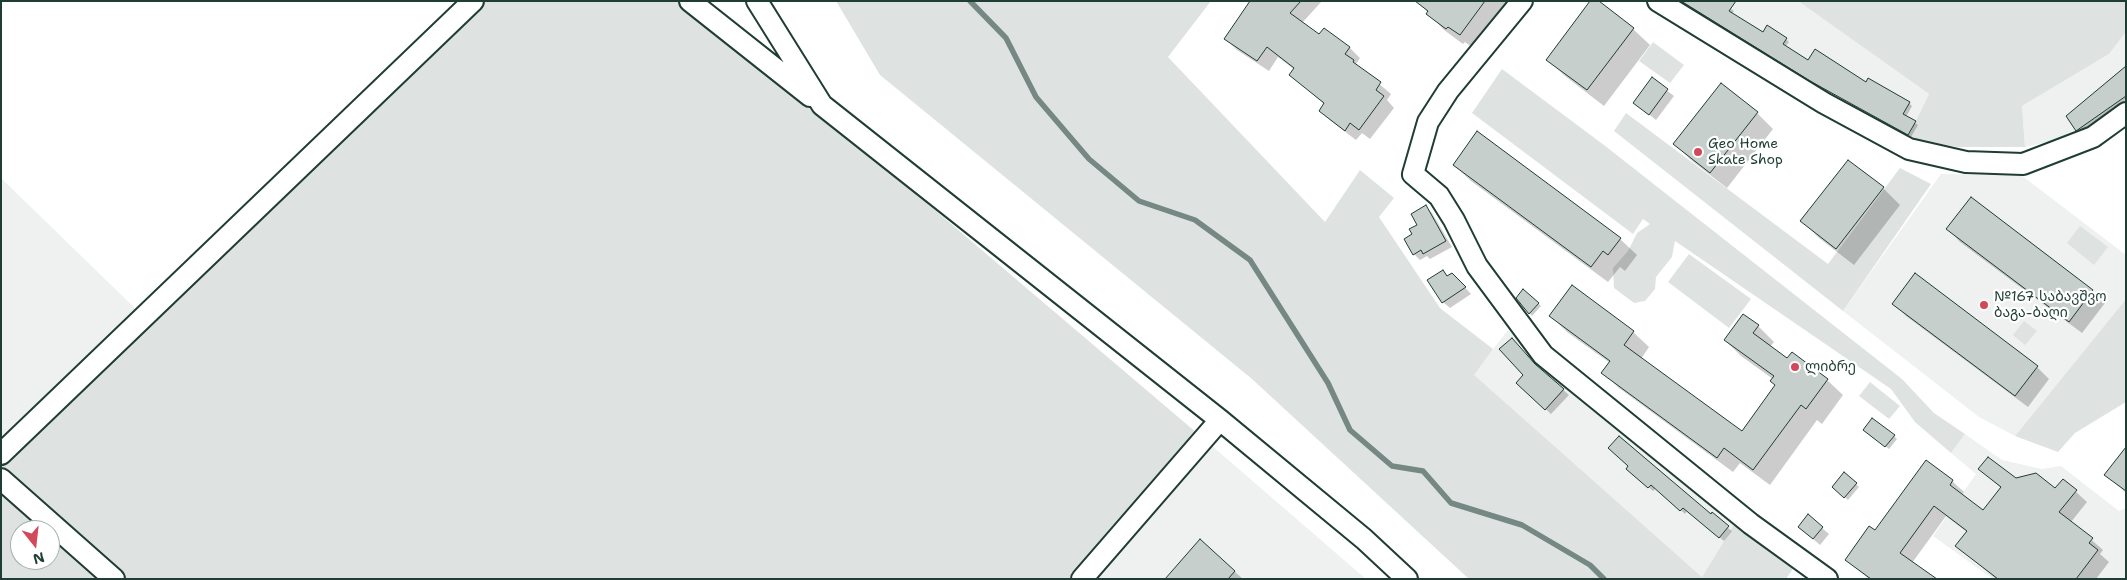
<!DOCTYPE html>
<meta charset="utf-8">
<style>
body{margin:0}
#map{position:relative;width:2127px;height:580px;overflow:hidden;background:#fff;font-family:"Shantell Sans",sans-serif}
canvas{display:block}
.frame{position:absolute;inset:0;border:2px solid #1f3d34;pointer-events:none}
.north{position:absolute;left:10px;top:520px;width:50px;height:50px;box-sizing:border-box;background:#fff;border:1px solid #a5b1ae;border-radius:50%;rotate:164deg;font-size:14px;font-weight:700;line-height:20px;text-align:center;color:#1f3d34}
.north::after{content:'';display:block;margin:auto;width:18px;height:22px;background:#d1495b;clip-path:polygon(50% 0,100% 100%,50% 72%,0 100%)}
</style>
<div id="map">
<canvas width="2127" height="580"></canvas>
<div class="frame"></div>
<div class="north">N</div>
</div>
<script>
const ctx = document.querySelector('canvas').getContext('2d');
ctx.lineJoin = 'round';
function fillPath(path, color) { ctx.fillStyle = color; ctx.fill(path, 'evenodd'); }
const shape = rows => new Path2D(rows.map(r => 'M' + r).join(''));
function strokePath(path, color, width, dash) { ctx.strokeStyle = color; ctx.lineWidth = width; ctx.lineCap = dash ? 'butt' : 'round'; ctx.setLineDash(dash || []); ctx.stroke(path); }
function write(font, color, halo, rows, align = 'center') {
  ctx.font = font + ' "Shantell Sans","Noto Sans Georgian",sans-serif'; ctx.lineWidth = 4.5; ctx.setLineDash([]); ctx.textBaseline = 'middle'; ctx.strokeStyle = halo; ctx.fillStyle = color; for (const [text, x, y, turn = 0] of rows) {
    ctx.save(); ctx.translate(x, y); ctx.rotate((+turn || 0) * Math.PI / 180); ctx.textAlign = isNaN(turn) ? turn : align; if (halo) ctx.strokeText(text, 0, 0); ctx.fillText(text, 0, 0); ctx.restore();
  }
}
fillPath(shape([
 [1671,1,1798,1,1929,94,1907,139],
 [2126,32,2126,99,2073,136,2025,147,2022,106,2109,54],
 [1941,174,2021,175,2126,255,2126,299,2015,436,1979,417,1843,311],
 [1,178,144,317,1,454],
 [1508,330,1579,396,1735,523,1702,577,1473,375],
 [1965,434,2002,460,2042,469,2061,466,2119,511,2126,508,2126,579,1993,579,1933,536,1976,474,1951,453],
 [1204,439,1366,579,1082,579]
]), '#eef1f0');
fillPath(shape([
 [473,1,689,1,1204,439,1082,579,1,579,1,454],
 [20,530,50,530,50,560,20,560],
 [836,1,1211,1,1168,57,1325,222,1360,170,1394,198,1379,217,1440,308,1493,349,1474,375,1702,577,1735,523,1795,566,1786,579,1469,579,1252,379,880,75],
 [1798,1,2126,1,2126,32,2109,54,2022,106,2025,147,1958,147,1907,139,1929,94],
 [1653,42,1684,65,1670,83,1639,61],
 [1502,69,1604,145,1902,379,1934,413,1965,434,1951,453,1915,422,1891,389,1675,241,1672,257,1656,277,1655,289,1645,301,1634,303,1614,288,1613,268,1628,251,1637,233,1650,224,1643,219,1633,234,1472,113],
 [1626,113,1828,264,1900,168,1931,184,1843,311,1614,131],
 [2080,226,2108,247,2094,265,2067,243],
 [1689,254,1751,299,1729,328,1668,282],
 [2126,299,2126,402,2075,433,2058,452,2015,436],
 [2024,321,2037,331,2025,345,2013,335],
 [1870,382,1900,406,1889,419,1859,396]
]), '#dee3e2');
fillPath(shape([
 [1264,1,1322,1,1302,23,1319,36,1324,30,1350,48,1360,58,1356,64,1391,94,1387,100,1394,108,1370,139,1362,133,1356,140,1331,121,1320,110,1324,104,1291,75,1295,70,1278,57,1269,71,1237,50,1226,39],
 [1417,1,1514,1,1477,51,1465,42,1463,44,1444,30],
 [1679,1,1720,1,1734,11,1732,14,1763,34,1786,39,1789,42,1785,47,1809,61,1866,84,1869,80,1909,103,1912,106,1906,117,1918,125,1911,137,1815,83],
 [1633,29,1650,45,1604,106,1565,76,1548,60],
 [2126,67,2126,101,2080,133,2077,130],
 [1652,79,1674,96,1656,120,1635,103],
 [1757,113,1773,129,1727,188,1692,161,1675,144],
 [1848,162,1883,188,1900,205,1854,265,1819,238,1802,221],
 [1454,165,1620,239,1637,255,1625,271,1620,267,1608,282,1471,181],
 [1971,199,2093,291,2105,303,2082,333,1960,242,1948,229],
 [1426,207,1432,213,1452,247,1430,259,1427,256,1420,260,1414,254,1414,235],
 [1443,272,1448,277,1459,281,1471,294,1450,308,1443,302],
 [1524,291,1541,306,1532,316,1517,298],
 [1894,303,2037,367,2049,379,2028,407,1906,316],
 [1551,316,1633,332,1649,347,1641,359,1742,433,1777,386,1773,379,1741,356,1725,340,1758,326,1774,342,1770,347,1788,360,1827,380,1843,395,1822,424,1817,420,1770,485,1740,463,1733,472,1619,388,1603,373,1610,363,1567,332],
 [1537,367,1569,395,1551,414,1523,388],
 [1868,432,1894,436,1897,439,1889,449],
 [2126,449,2126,493,2106,475],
 [1926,462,1952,481,1964,492,1961,496,1983,512,2001,488,1980,469,2055,490,2063,480,2087,502,2071,522,2103,550,2100,554,2109,562,2096,579,1996,579,1957,546,1967,532,1946,516,1912,563,1934,579,1869,579,1846,560,1875,532],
 [1630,466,1711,516,1732,531,1724,541,1687,511,1685,514,1656,488,1653,491,1632,472],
 [1845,474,1859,487,1848,500,1833,487],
 [1808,516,1829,534,1820,545,1806,533],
 [1200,541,1243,579,1167,579]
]), '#0003');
strokePath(shape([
 [970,1,1006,38,1036,97,1089,159,1139,201,1195,220,1250,260,1328,383,1350,430,1392,466,1423,471,1451,503,1522,525,1590,565,1604,579]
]), '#758883', 5.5);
const building = shape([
 [1250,1,1301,1,1290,13,1319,34,1324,28,1350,47,1345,54,1354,60,1353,62,1381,82,1376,90,1384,96,1359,130,1350,123,1345,131,1319,111,1324,103,1289,75,1294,68,1267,47,1257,61,1224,39,1250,1],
 [1415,1,1485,1,1460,35,1448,27,1446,29,1426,14,1428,11,1415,1],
 [1590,1,1599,1,1634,28,1587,90,1546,60,1590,1],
 [1681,1,1736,1,1729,11,1763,32,1767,25,1787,38,1783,44,1808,60,1815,49,1866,82,1868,78,1910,102,1903,114,1916,121,1908,135,1810,81,1681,1],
 [2126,66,2126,96,2076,131,2066,116,2126,66],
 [1652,77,1668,89,1649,115,1633,103,1652,77],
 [1721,83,1758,112,1710,173,1673,144,1721,83],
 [1477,131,1621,238,1608,255,1603,251,1591,267,1453,165,1477,131],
 [1848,160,1884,187,1836,249,1800,221,1848,160],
 [1971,197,2093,290,2069,322,1946,229,1971,197],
 [1426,205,1446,241,1423,254,1421,250,1413,255,1404,239,1412,234,1409,229,1417,225,1411,214,1426,205],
 [1443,270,1447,276,1452,273,1466,287,1442,303,1427,280,1443,270],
 [1915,273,2038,366,2015,396,1892,304,1915,273],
 [1572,285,1634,331,1624,345,1742,431,1775,385,1770,381,1774,376,1724,340,1743,314,1759,325,1753,333,1787,358,1792,352,1828,379,1806,409,1801,405,1753,470,1724,448,1717,458,1601,373,1610,361,1549,316,1572,285],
 [1523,289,1539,303,1529,314,1516,298,1523,289],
 [1512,338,1535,364,1564,389,1545,410,1516,383,1523,375,1499,349,1512,338],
 [1872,418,1895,435,1885,447,1863,430,1872,418],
 [1619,436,1711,514,1712,512,1729,526,1719,538,1683,508,1680,511,1651,485,1648,488,1626,469,1628,466,1608,448,1619,436],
 [2126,447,2126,491,2104,475,2126,447],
 [1988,457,2016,478,2036,473,2055,488,2063,479,2077,490,2059,512,2093,538,2089,543,2098,550,2076,579,1998,579,1955,546,1967,531,1934,506,1900,553,1937,579,1871,579,1845,560,1869,526,1875,530,1926,460,1953,480,1950,485,1983,510,2001,487,1978,469,1988,457],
 [1844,472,1857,483,1844,498,1832,487,1844,472],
 [1808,514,1823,527,1813,539,1798,527,1808,514],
 [1200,539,1235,571,1228,579,1165,579,1200,539]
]);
fillPath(building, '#c7cfcc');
strokePath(building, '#1f3d34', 1);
const street = shape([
 [690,1,810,96],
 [757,1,822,105,1220,420,1364,539,1407,579],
 [1522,1,1448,91,1428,122,1413,174,1439,196,1454,220,1477,266,1543,355,1751,524,1827,579],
 [1658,1,1824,103,1909,149,1966,162,2023,164,2093,137,2126,113],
 [1,454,473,1],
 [1,479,114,579],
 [1082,579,1220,420]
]);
strokePath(street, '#1f3d34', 24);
strokePath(street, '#fff', 20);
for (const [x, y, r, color] of [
 [1698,152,5,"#d1495b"],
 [1984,305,5,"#d1495b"],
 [1795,367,5,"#d1495b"]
]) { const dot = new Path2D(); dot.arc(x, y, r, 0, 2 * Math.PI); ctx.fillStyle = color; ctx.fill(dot); strokePath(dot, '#fff', 2); }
write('14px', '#1f3d34', '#fff', [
 ["Geo Home",1708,144],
 ["Skate Shop",1708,160],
 ["№167 საბავშვო",1994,297],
 ["ბაგა-ბაღი",1994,313],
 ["ლიბრე",1805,367]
], 'left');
</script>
